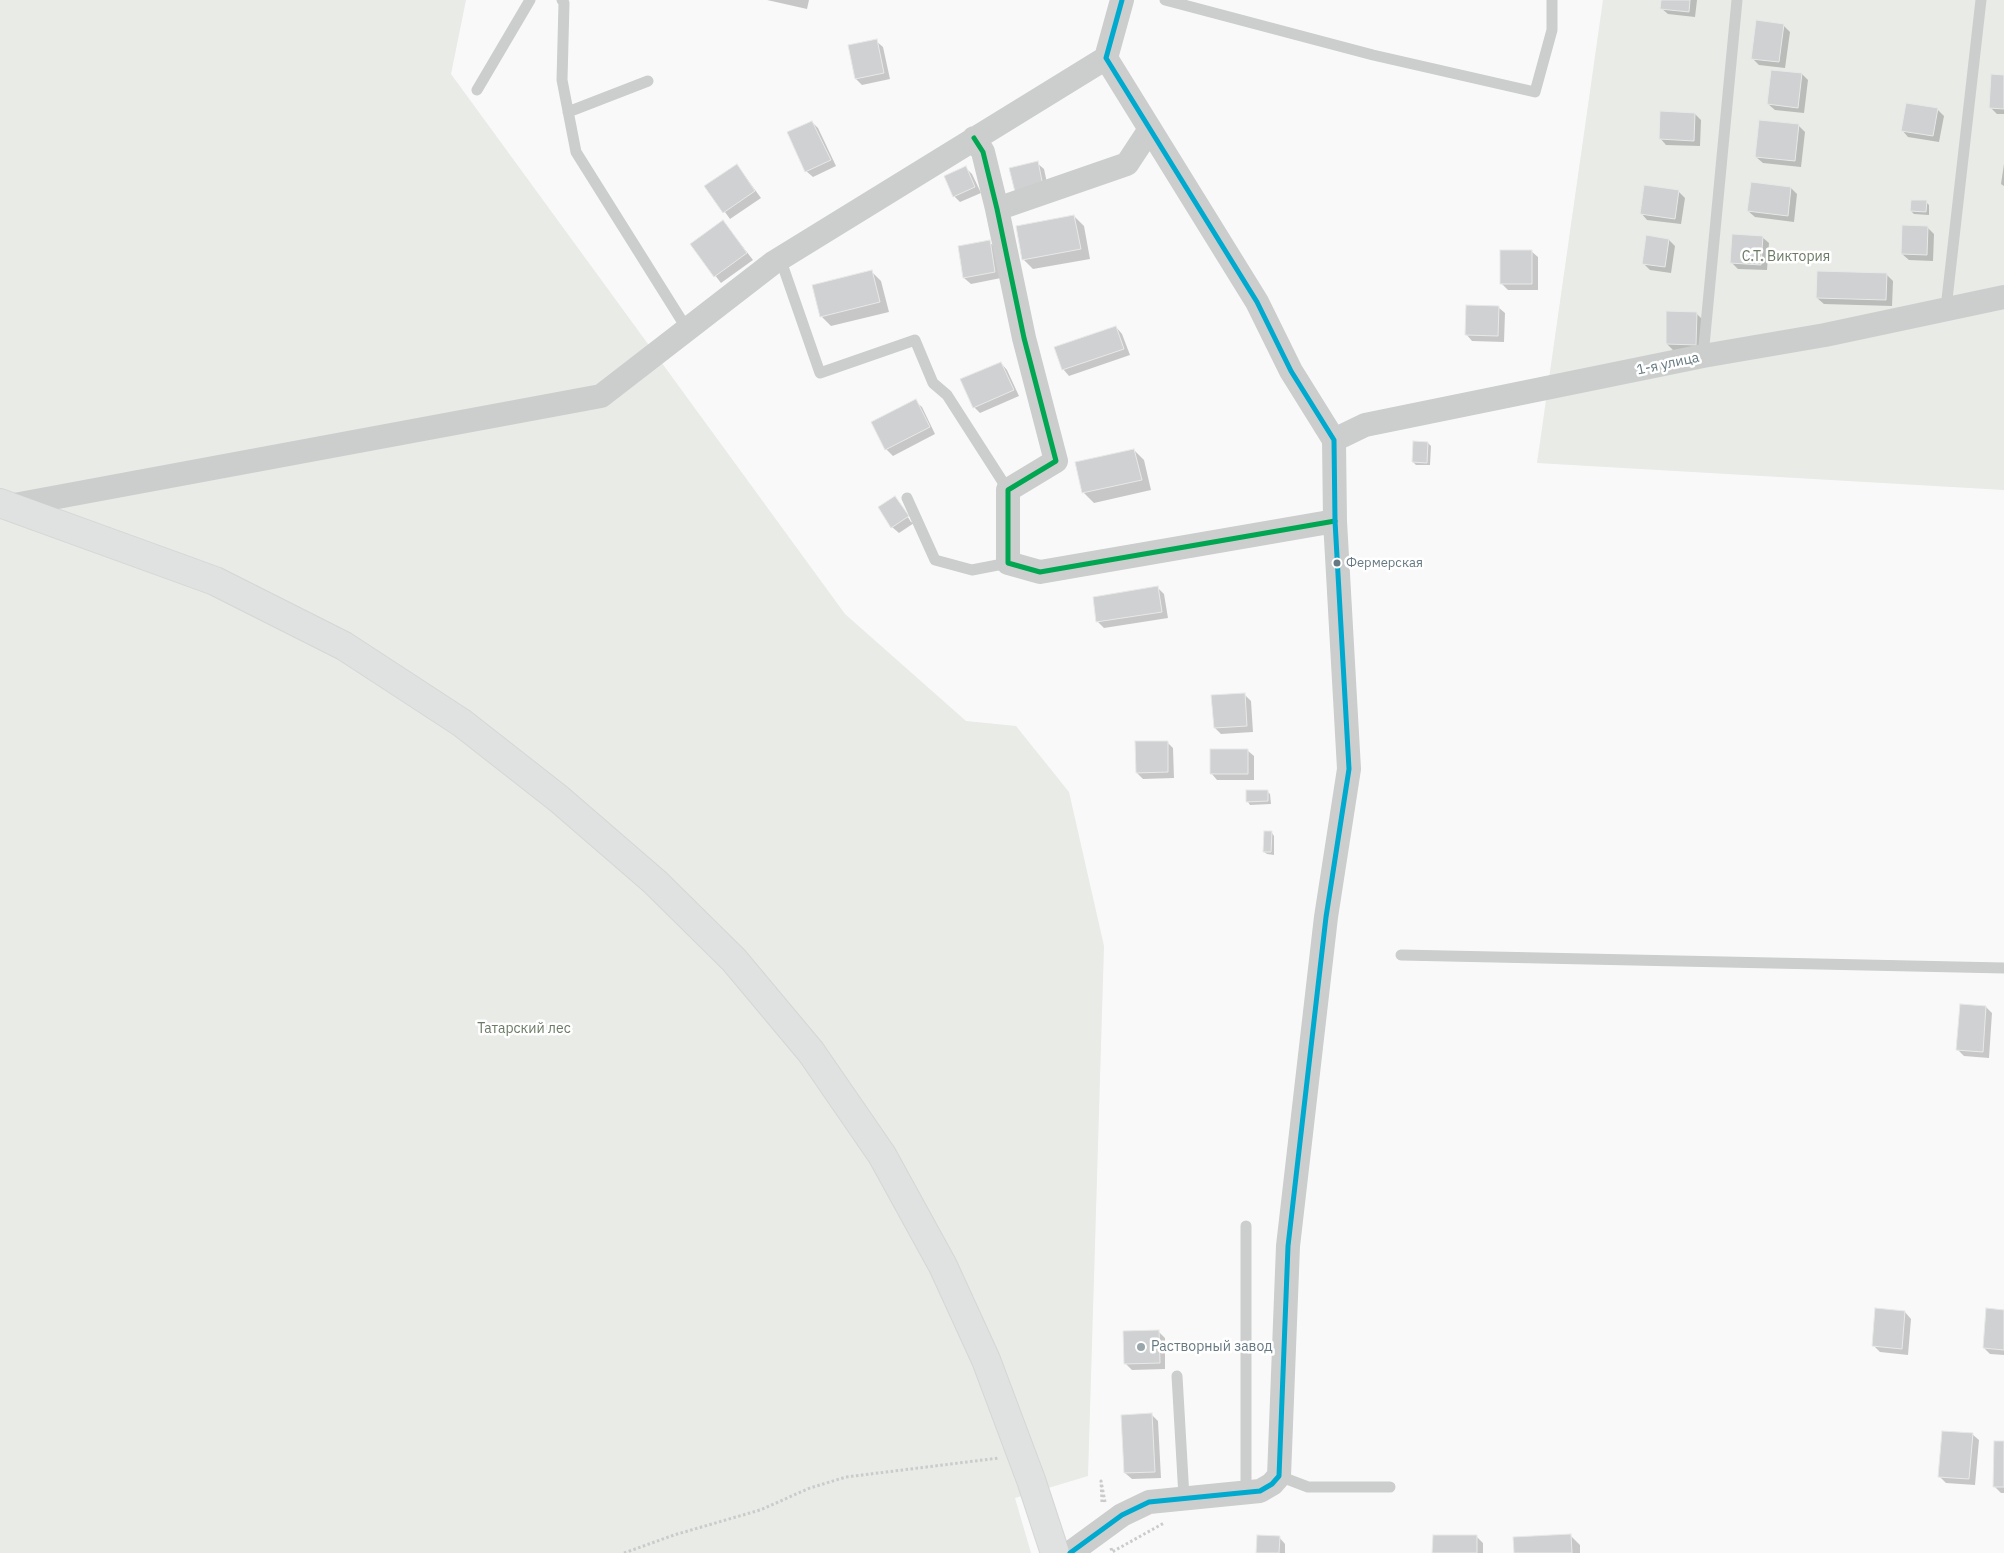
<!DOCTYPE html>
<meta charset="utf-8">
<style>
body{margin:0}
canvas{display:block;background:#f9f9f9}
</style>
<canvas width="2004" height="1553"></canvas>
<script>
const ctx = document.querySelector('canvas').getContext('2d');
ctx.lineJoin = 'round';
function fillPath(path, color) { ctx.fillStyle = color; ctx.fill(path, 'evenodd'); }
const shape = rows => new Path2D(rows.map(r => 'M' + r).join(''));
function strokePath(path, color, width, dash) { ctx.strokeStyle = color; ctx.lineWidth = width; ctx.lineCap = dash ? 'butt' : 'round'; ctx.setLineDash(dash || []); ctx.stroke(path); }
function write(font, color, halo, rows, align = 'center') {
  ctx.font = font + ' "IBM Plex Sans",sans-serif'; ctx.lineWidth = 5; ctx.setLineDash([]); ctx.textBaseline = 'middle'; ctx.strokeStyle = halo; ctx.fillStyle = color; for (const [text, x, y, turn = 0] of rows) {
    ctx.save(); ctx.translate(x, y); ctx.rotate((+turn || 0) * Math.PI / 180); ctx.textAlign = isNaN(turn) ? turn : align; if (halo) ctx.strokeText(text, 0, 0); ctx.fillText(text, 0, 0); ctx.restore();
  }
}
fillPath(shape([
 [0,0,466,0,451,74,845,614,966,721,1016,726,1069,792,1104,946,1088,1476,1015,1498,1031,1553,0,1553],
 [1603,0,2004,0,2004,490,1537,463]
]), '#e8ebe6');
fillPath(shape([
 [767,0,809,0,807,9],
 [1662,0,1697,0,1695,17,1668,14,1661,8],
 [1783,25,1790,32,1785,68,1759,65,1753,59],
 [876,41,883,47,890,79,862,85,856,79],
 [1802,74,1808,80,1804,113,1775,110,1768,104],
 [2004,76,2004,114,1997,114,1990,107],
 [1937,109,1944,116,1939,142,1908,137,1902,130],
 [1695,114,1701,120,1700,146,1666,145,1660,138],
 [812,122,818,128,836,166,813,177,806,171],
 [1799,126,1805,132,1801,167,1763,163,1756,157],
 [1037,163,1044,169,1049,192,1022,198],
 [2004,164,2004,186,2001,184],
 [737,165,761,198,730,219,706,186],
 [966,168,972,174,981,193,960,202,954,196],
 [1791,188,1797,194,1794,222,1755,217,1748,211],
 [1678,191,1685,198,1681,224,1647,220,1641,213],
 [1926,202,1929,205,1929,215,1914,214,1911,211],
 [1074,216,1084,226,1090,259,1033,269,1023,259],
 [723,221,753,260,721,283,691,244],
 [1927,227,1934,234,1933,261,1909,260,1902,254],
 [1762,237,1769,243,1767,270,1738,269,1731,262],
 [1669,240,1675,246,1671,273,1650,270,1643,263],
 [989,242,996,248,1001,278,971,284,964,278],
 [1531,251,1538,257,1538,290,1508,290,1501,283],
 [871,271,881,281,889,312,831,326,821,316],
 [1886,274,1893,281,1892,306,1824,304,1817,298],
 [1498,307,1505,313,1504,342,1472,341,1466,334],
 [1696,313,1703,320,1702,351,1673,350,1667,344],
 [1116,327,1122,334,1130,355,1069,376,1063,369],
 [1001,363,1007,370,1019,396,980,413,974,407],
 [915,401,922,407,935,434,893,456,886,449],
 [1428,443,1431,446,1430,465,1416,465,1413,462],
 [1134,450,1144,460,1151,490,1094,503,1084,493],
 [895,497,911,522,914,523,899,533,892,527],
 [1158,588,1164,594,1168,618,1104,628,1098,622],
 [1244,694,1251,701,1253,732,1221,734,1215,728],
 [1167,742,1173,748,1174,778,1143,779,1137,773],
 [1247,750,1254,756,1254,780,1217,780,1211,773],
 [1267,791,1270,794,1271,804,1250,805,1248,802],
 [1272,833,1274,836,1274,855,1267,854,1264,852],
 [1986,1007,1992,1013,1989,1058,1964,1056,1958,1050],
 [2004,1311,2004,1355,1990,1354,1984,1348],
 [1905,1312,1911,1319,1908,1355,1880,1352,1873,1345],
 [1158,1331,1165,1338,1165,1369,1132,1370,1125,1363],
 [1151,1414,1158,1421,1161,1478,1132,1479,1125,1473],
 [1972,1434,1979,1440,1975,1485,1946,1483,1940,1477],
 [2004,1443,2004,1493,2001,1493,1994,1486],
 [1570,1535,1580,1545,1580,1553,1515,1553],
 [1476,1536,1483,1543,1483,1553,1434,1553],
 [1279,1537,1285,1544,1285,1553,1257,1553]
]), '#0003');
const building = shape([
 [1661,0,1690,0,1689,12,1660,9,1661,0],
 [1756,20,1784,24,1779,62,1751,59,1756,20],
 [877,39,884,73,855,79,848,45,877,39],
 [1771,70,1802,73,1798,108,1767,104,1771,70],
 [1991,74,2004,75,2004,109,1989,108,1991,74],
 [1906,103,1938,108,1933,136,1901,131,1906,103],
 [1660,111,1695,113,1694,141,1659,139,1660,111],
 [1759,120,1799,124,1795,161,1755,157,1759,120],
 [812,121,831,160,805,172,787,132,812,121],
 [1038,161,1043,186,1015,192,1009,168,1038,161],
 [737,164,755,191,723,213,704,186,737,164],
 [966,166,975,187,953,197,944,176,966,166],
 [1751,182,1791,187,1788,216,1747,211,1751,182],
 [1644,185,1679,190,1675,219,1640,214,1644,185],
 [1911,200,1927,200,1926,212,1910,211,1911,200],
 [1074,215,1081,249,1022,260,1016,226,1074,215],
 [723,220,747,253,714,277,690,244,723,220],
 [1902,225,1928,226,1927,255,1901,254,1902,225],
 [1732,234,1763,236,1761,265,1730,263,1732,234],
 [1646,235,1669,239,1665,267,1642,264,1646,235],
 [990,240,995,272,963,278,958,246,990,240],
 [1500,250,1532,250,1532,284,1500,284,1500,250],
 [872,270,880,302,820,317,812,285,872,270],
 [1817,271,1887,273,1886,300,1816,298,1817,271],
 [1466,305,1499,306,1498,336,1465,335,1466,305],
 [1666,311,1697,312,1696,345,1666,344,1666,311],
 [1116,326,1124,349,1062,370,1054,347,1116,326],
 [1001,362,1014,390,973,408,960,379,1001,362],
 [916,399,930,427,885,450,871,422,916,399],
 [1413,441,1428,442,1427,463,1412,462,1413,441],
 [1134,449,1142,480,1082,493,1075,462,1134,449],
 [895,496,909,516,891,528,878,507,895,496],
 [1158,586,1162,612,1096,622,1093,597,1158,586],
 [1245,693,1247,726,1214,728,1211,695,1245,693],
 [1135,741,1168,741,1168,772,1136,773,1135,741],
 [1210,749,1248,749,1248,774,1210,774,1210,749],
 [1246,790,1268,790,1268,801,1246,802,1246,790],
 [1264,831,1272,831,1271,852,1263,852,1264,831],
 [1960,1004,1986,1006,1983,1052,1956,1050,1960,1004],
 [1875,1308,1905,1311,1902,1349,1872,1346,1875,1308],
 [1986,1308,2004,1310,2004,1350,1983,1348,1986,1308],
 [1159,1330,1160,1363,1124,1364,1123,1331,1159,1330],
 [1152,1413,1155,1472,1124,1473,1121,1415,1152,1413],
 [1942,1431,1973,1433,1969,1479,1938,1477,1942,1431],
 [1994,1441,2004,1441,2004,1487,1993,1487,1994,1441],
 [1571,1534,1572,1553,1514,1553,1513,1537,1571,1534],
 [1257,1535,1280,1536,1279,1553,1256,1553,1257,1535],
 [1433,1535,1477,1535,1477,1553,1432,1553,1433,1535]
]);
fillPath(building, '#cfd1d2');
strokePath(building, '#e8e8e8', 1);
const secondary = shape([
 [0,503,215,581,344,646,462,723,559,799,655,882,734,960,811,1052,882,1155,943,1266,986,1360,1031,1480,1055,1553]
]);
strokePath(secondary, '#d5d6d6', 30);
strokePath(shape([
 [1102,1502,1101,1481,1105,1502],
 [1111,1548,1112,1552,1164,1523],
 [624,1553,674,1535,760,1510,810,1488,846,1477,999,1458]
]), '#cacbcc', 3, [2.5, 2.5]);
strokePath(shape([
 [562,0,564,3,562,80,576,152,687,329],
 [1165,0,1373,55,1535,92,1552,30,1552,0],
 [477,90,530,0],
 [568,112,648,81],
 [780,258,820,373,915,340,933,383,947,395,1008,490],
 [1946,308,1981,0],
 [1703,356,1737,0],
 [907,498,935,560,972,570,1008,563],
 [1401,955,2004,968],
 [1177,1376,1184,1497],
 [1279,1476,1308,1487,1390,1487],
 [1246,1493,1246,1226]
]), '#cccece', 11);
strokePath(shape([
 [974,138,983,152,997,209,1024,338,1056,461,1008,490,1008,563,1040,572,1335,521],
 [997,209,1127,164,1150,129],
 [1334,440,1365,425,1703,356,1825,335,2004,297],
 [9,506,601,396,773,263,1106,58],
 [1070,1553,1122,1515,1149,1502,1260,1491,1272,1484,1279,1476,1288,1246,1326,917,1349,769,1335,521,1334,440,1291,371,1257,302,1106,58,1122,0]
]), '#cccece', 24);
strokePath(secondary, '#e0e1e1', 28);
strokePath(shape([
 [974,138,983,152,997,209,1024,338,1056,461,1008,490,1008,563,1040,572,1335,521]
]), '#00a651', 5);
strokePath(shape([
 [1070,1553,1122,1515,1149,1502,1260,1491,1272,1484,1279,1476,1288,1246,1326,917,1349,769,1335,521,1334,440,1291,371,1257,302,1106,58,1122,0]
]), '#00a9ce', 5);
for (const [x, y, r, color] of [
 [1337,563,4.5,"#657982"],
 [1141,1347,5,"#99a6ac"]
]) { const dot = new Path2D(); dot.arc(x, y, r, 0, 2 * Math.PI); ctx.fillStyle = color; ctx.fill(dot); strokePath(dot, '#fff', 2); }
write('13px', '#657982', '#fff', [
 ["Фермерская",1346,563]
], 'left');
write('14px', '#6b7a64', '#fff', [
 ["С.Т. Виктория",1786,257],
 ["Татарский лес",524,1029]
]);
write('14px', '#657982', '#fff', [
 ["1-я улица",1668,364,-12]
]);
write('14px', '#657982', '#fff', [
 ["Растворный завод",1151,1347]
], 'left');
</script>
